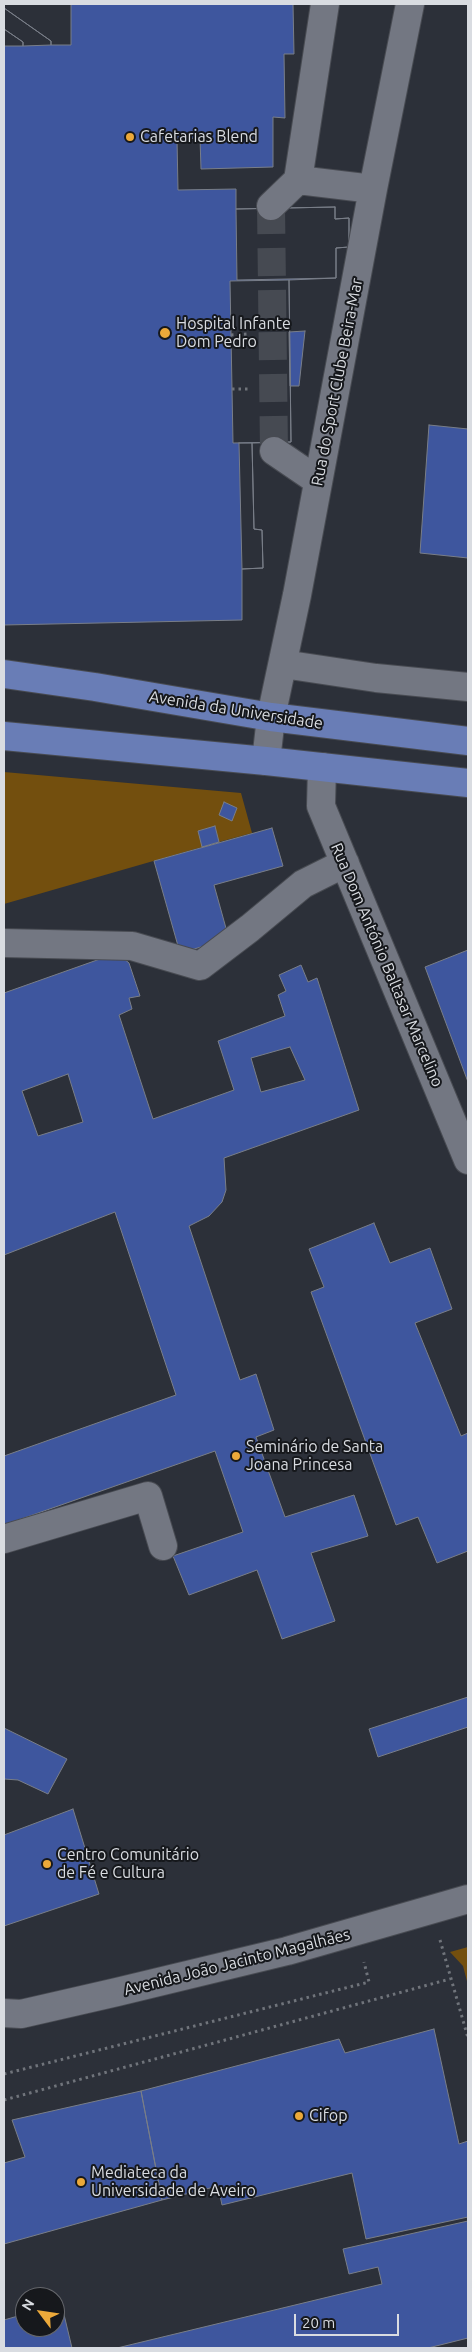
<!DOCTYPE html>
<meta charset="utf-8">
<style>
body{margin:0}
#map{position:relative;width:472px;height:2352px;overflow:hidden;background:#2c3039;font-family:Ubuntu,sans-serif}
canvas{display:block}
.frame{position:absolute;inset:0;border:5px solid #d9dce1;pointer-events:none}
.north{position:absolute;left:15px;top:2287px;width:50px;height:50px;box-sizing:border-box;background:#16181c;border:1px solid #64666b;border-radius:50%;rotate:301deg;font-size:14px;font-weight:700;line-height:20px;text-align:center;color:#d9dce1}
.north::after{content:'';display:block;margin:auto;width:18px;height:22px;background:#eca93a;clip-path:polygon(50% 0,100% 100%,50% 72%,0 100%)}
.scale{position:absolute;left:294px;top:2314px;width:105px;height:22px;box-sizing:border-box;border:2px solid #d9dce1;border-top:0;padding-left:6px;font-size:15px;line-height:18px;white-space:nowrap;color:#d9dce1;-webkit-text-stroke:4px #16181c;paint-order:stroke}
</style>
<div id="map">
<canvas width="472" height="2352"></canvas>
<div class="frame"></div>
<div class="north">N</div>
<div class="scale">20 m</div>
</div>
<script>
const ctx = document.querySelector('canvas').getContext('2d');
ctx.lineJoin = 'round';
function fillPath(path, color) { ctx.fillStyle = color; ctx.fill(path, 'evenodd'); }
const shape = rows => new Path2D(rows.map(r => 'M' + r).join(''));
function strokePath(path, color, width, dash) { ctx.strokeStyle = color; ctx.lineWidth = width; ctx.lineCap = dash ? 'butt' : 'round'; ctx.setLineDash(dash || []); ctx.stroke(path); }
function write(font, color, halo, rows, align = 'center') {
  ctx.font = font + ' Ubuntu,sans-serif'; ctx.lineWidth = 4; ctx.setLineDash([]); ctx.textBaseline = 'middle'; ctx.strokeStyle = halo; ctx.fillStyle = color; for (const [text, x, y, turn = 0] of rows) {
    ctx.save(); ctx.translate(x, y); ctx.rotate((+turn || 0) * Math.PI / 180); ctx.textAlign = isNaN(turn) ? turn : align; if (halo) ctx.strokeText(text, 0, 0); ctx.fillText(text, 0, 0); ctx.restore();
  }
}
fillPath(shape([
 [4,772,241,793,252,833,219,842,215,826,198,831,202,847,4,904],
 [468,1947,468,1985,463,1966,450,1952]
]), '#734f0e');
const building = shape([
 [71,4,293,4,294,54,284,54,285,118,273,117,273,167,201,169,200,138,177,139,178,190,236,189,236,209,335,207,335,219,349,218,349,247,336,248,336,278,289,280,291,442,252,443,254,529,262,530,263,568,242,569,242,620,4,625,4,46,23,46,23,42,4,29,4,8,51,41,51,45,71,45,71,4],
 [4,8,51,41,51,45,23,46,23,42,4,29,4,8],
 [335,207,335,219,349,218,349,247,336,248,336,278,237,280,236,209,335,207],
 [289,280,291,442,233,443,230,281,289,280],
 [305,331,299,386,290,386,289,332,305,331],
 [429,425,468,429,468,558,420,553,429,425],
 [239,443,252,443,254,529,262,530,263,568,242,569,239,443],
 [224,802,237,808,232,821,219,815,224,802],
 [215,826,219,842,202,847,198,831,215,826],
 [272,828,283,866,214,885,229,939,180,953,154,861,272,828],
 [468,950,468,1082,425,967,468,950],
 [117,953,129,963,140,996,129,998,132,1009,119,1015,153,1119,234,1090,218,1041,285,1016,278,995,286,991,279,975,301,965,308,982,317,978,359,1110,224,1158,226,1190,222,1202,209,1216,189,1226,240,1380,256,1374,274,1430,256,1437,285,1517,354,1495,368,1536,311,1553,335,1621,282,1639,257,1570,189,1595,173,1556,243,1532,215,1451,4,1525,4,1456,176,1395,115,1212,4,1255,4,993,117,953],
 [290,1047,305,1080,261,1092,251,1058,290,1047],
 [68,1074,83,1122,38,1136,22,1091,68,1074],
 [374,1223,390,1263,430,1248,452,1309,415,1323,461,1436,468,1433,468,1551,437,1563,418,1517,396,1525,311,1292,324,1287,309,1249,374,1223],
 [468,1697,468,1727,378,1757,369,1729,468,1697],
 [4,1728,67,1759,48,1794,18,1780,4,1779,4,1728],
 [73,1809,99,1894,4,1926,4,1835,73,1809],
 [434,2029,459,2144,468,2141,468,2217,366,2239,352,2173,222,2205,218,2186,162,2200,141,2091,339,2039,345,2053,434,2029],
 [141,2091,162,2200,4,2244,4,2163,25,2157,12,2120,141,2091],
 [468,2221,468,2338,428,2348,117,2348,382,2284,378,2267,349,2274,343,2249,468,2221],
 [61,2302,72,2348,4,2348,4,2320,25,2314,25,2327,55,2327,55,2304,61,2302]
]);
fillPath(building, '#3e569e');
strokePath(building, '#797e88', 1);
strokePath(shape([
 [271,206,274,451]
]), '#464a52', 28, [28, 14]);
const minor = shape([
 [298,180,325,4],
 [271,206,298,180,373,189],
 [274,451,318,481],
 [283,664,376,678,468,687],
 [266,761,271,717,297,595,373,189,410,4],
 [322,767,321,806,468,1160],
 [4,943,132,946,200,966,250,928,303,884,345,863],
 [4,1539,148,1496,163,1546],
 [4,2013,21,2014,117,1992,287,1951,468,1899]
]);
const major = shape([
 [4,674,95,687,271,717,468,741],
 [4,736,266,761,468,783]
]);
strokePath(minor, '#484b52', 30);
strokePath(major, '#484b52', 30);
strokePath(shape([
 [231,335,247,334],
 [232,389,248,389],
 [440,1940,468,2038],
 [4,2074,369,1982,364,1962],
 [4,2100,450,1979]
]), '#70747b', 3, [2.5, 4]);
strokePath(minor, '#737782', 28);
strokePath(major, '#697db6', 28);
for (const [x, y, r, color] of [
 [130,137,5,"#eca93a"],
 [165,333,6,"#eca93a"],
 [236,1456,5,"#eca93a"],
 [47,1864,5,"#eca93a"],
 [299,2116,5,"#eca93a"],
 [81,2182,5,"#eca93a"]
]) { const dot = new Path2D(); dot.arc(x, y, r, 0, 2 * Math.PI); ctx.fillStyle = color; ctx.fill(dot); strokePath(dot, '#16181c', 2); }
write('16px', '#d9dce1', '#16181c', [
 ["Cafetarias Blend",140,137],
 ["Hospital Infante",176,324],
 ["Dom Pedro",176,342],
 ["Seminário de Santa",246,1447],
 ["Joana Princesa",246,1465],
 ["Centro Comunitário",57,1855],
 ["de Fé e Cultura",57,1873],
 ["Cifop",309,2116],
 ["Mediateca da",91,2173],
 ["Universidade de Aveiro",91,2191]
], 'left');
write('16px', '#d9dce1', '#16181c', [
 ["Rua do Sport Clube Beira-Mar",337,382,-79],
 ["Avenida da Universidade",236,710,9],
 ["Rua Dom António Baltasar Marcelino",387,965,67],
 ["Avenida João Jacinto Magalhães",237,1962,-14]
]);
</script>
